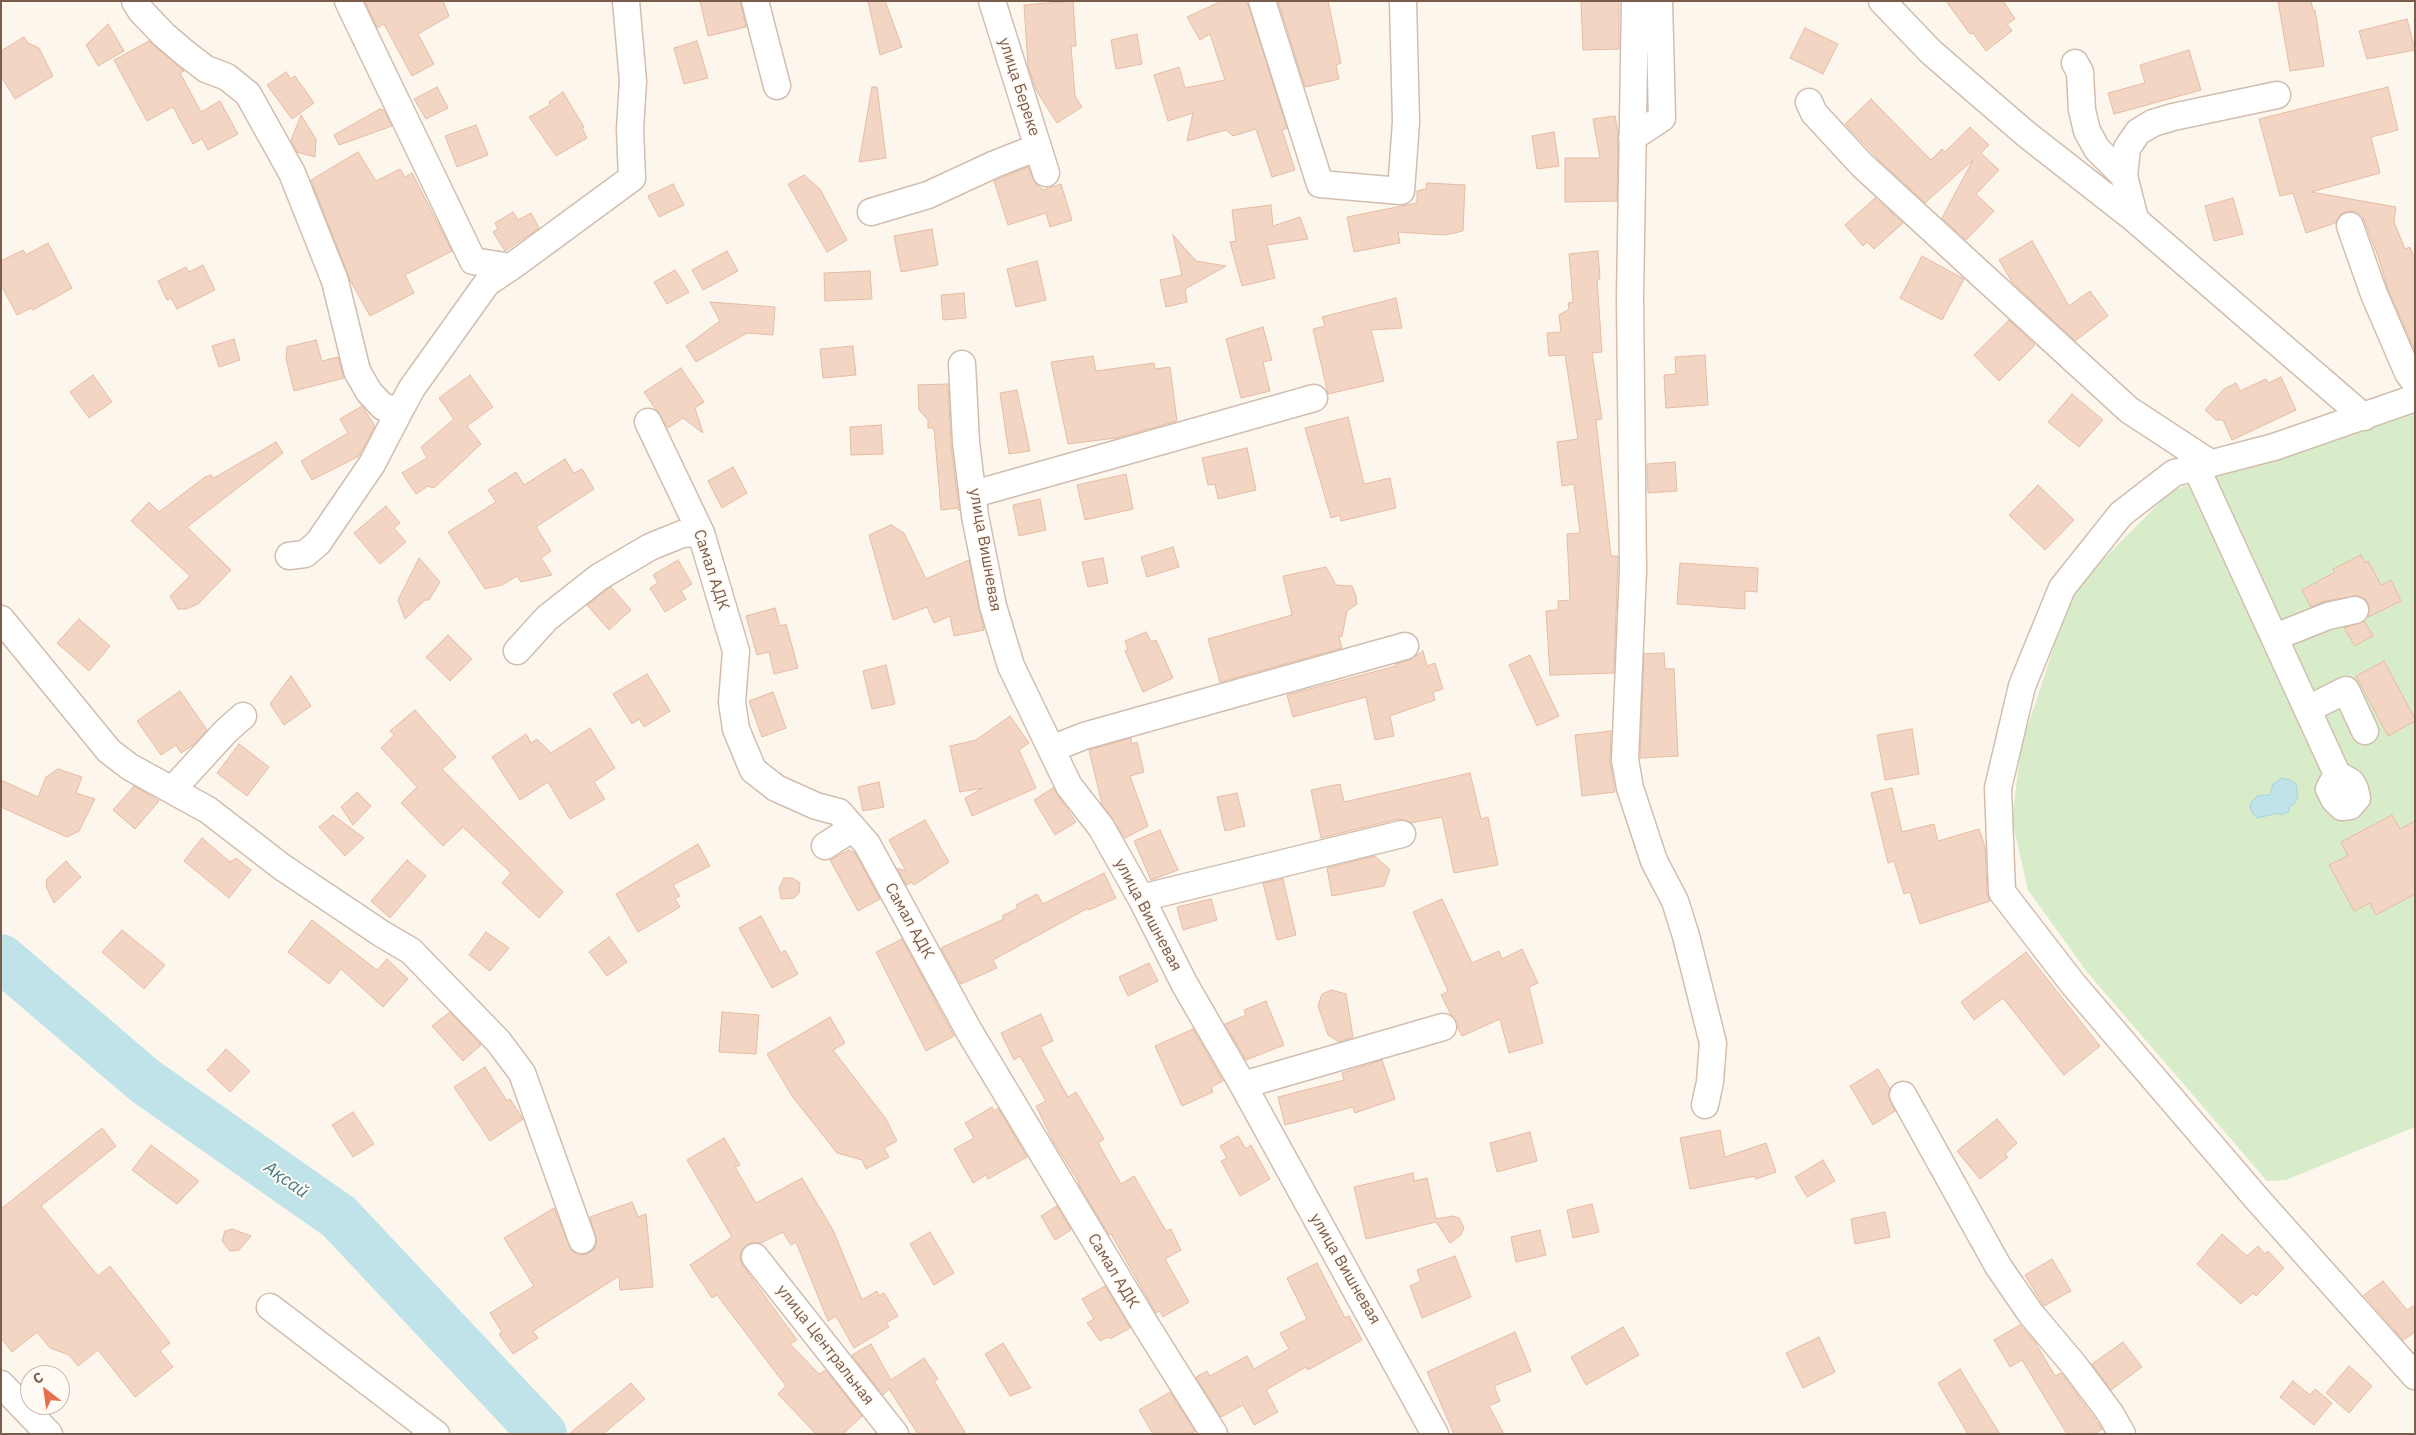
<!DOCTYPE html>
<meta charset="utf-8">
<style>
body{margin:0}
#map{position:relative;width:2416px;height:1435px;overflow:hidden;background:#fdf6ec;font-family:"IBM Plex Sans",sans-serif}
canvas{display:block}
.frame{position:absolute;inset:0;border:2px solid #7a5c4d;pointer-events:none}
.north{position:absolute;left:20px;top:1365px;width:50px;height:50px;box-sizing:border-box;background:#fffaf3;border:1px solid #cabbb1;border-radius:50%;rotate:330deg;font-size:14px;font-weight:700;line-height:20px;text-align:center;color:#7a5c4d}
.north::after{content:'';display:block;margin:auto;width:18px;height:22px;background:#e76f51;clip-path:polygon(50% 0,100% 100%,50% 72%,0 100%)}
</style>
<div id="map">
<canvas width="2416" height="1435"></canvas>
<div class="frame"></div>
<div class="north">С</div>
</div>
<script>
const ctx = document.querySelector('canvas').getContext('2d');
ctx.lineJoin = 'round';
function fillPath(path, color) { ctx.fillStyle = color; ctx.fill(path, 'evenodd'); }
const shape = rows => new Path2D(rows.map(r => 'M' + r).join(''));
function strokePath(path, color, width, dash) { ctx.strokeStyle = color; ctx.lineWidth = width; ctx.lineCap = dash ? 'butt' : 'round'; ctx.setLineDash(dash || []); ctx.stroke(path); }
function write(font, color, halo, rows, align = 'center') {
  ctx.font = font + ' "IBM Plex Sans",sans-serif'; ctx.lineWidth = 4; ctx.setLineDash([]); ctx.textBaseline = 'middle'; ctx.strokeStyle = halo; ctx.fillStyle = color; for (const [text, x, y, turn = 0] of rows) {
    ctx.save(); ctx.translate(x, y); ctx.rotate((+turn || 0) * Math.PI / 180); ctx.textAlign = isNaN(turn) ? turn : align; if (halo) ctx.strokeText(text, 0, 0); ctx.fillText(text, 0, 0); ctx.restore();
  }
}
fillPath(shape([
 [2415,411,2415,1127,2286,1180,2267,1181,2087,972,2028,890,2012,820,2021,747,2072,591,2170,492,2203,479]
]), '#d8ecc9');
const water = shape([
 [2282,778,2290,780,2296,784,2298,796,2294,804,2289,807,2289,811,2282,815,2278,813,2257,818,2252,812,2250,806,2252,801,2257,796,2270,795,2273,784,2282,778]
]);
fillPath(water, '#bfe3e8');
strokePath(water, '#a5d3da', 1);
strokePath(shape([
 [1,958,145,1081,339,1217,543,1434]
]), '#bfe3e8', 48);
const building = shape([
 [365,1,443,1,449,16,418,34,434,64,412,76,384,24,377,28,365,1],
 [700,1,740,1,746,27,708,36,700,1],
 [868,1,885,1,902,47,880,55,868,1],
 [1073,1,1076,46,1071,46,1075,96,1082,107,1057,123,1036,90,1028,66,1024,5,1073,1],
 [1222,1,1247,1,1287,128,1282,130,1295,170,1272,177,1256,129,1233,136,1226,130,1187,141,1193,113,1168,121,1154,75,1179,67,1185,88,1225,80,1210,34,1200,40,1187,17,1222,1],
 [1278,1,1328,1,1341,63,1336,65,1339,79,1305,87,1278,1],
 [1581,1,1619,1,1619,49,1583,50,1581,1],
 [1946,1,2003,1,2015,19,2007,24,2012,31,1986,51,1973,33,1970,34,1946,1],
 [2278,1,2311,1,2313,10,2315,10,2324,66,2290,71,2278,1],
 [2407,19,2415,50,2367,59,2359,31,2407,19],
 [108,24,124,51,98,66,86,45,108,24],
 [1805,28,1838,44,1823,74,1790,58,1805,28],
 [1137,34,1142,64,1116,69,1111,40,1137,34],
 [24,37,28,43,39,48,53,76,15,99,1,76,1,51,24,37],
 [149,41,184,71,180,73,201,112,220,101,238,134,208,150,202,139,193,144,173,107,147,121,114,60,149,41],
 [697,41,708,78,684,84,674,48,697,41],
 [2189,50,2201,90,2114,114,2108,93,2145,83,2140,65,2189,50],
 [286,72,291,79,295,76,314,103,292,119,267,85,286,72],
 [437,87,448,108,426,119,414,99,437,87],
 [872,87,877,87,886,158,859,162,872,87],
 [2388,87,2398,130,2371,137,2380,173,2311,192,2396,207,2394,222,2405,249,2410,247,2415,260,2415,351,2388,289,2379,259,2362,215,2353,211,2345,212,2339,216,2335,223,2306,233,2293,193,2280,196,2259,119,2388,87],
 [563,92,584,127,582,128,587,138,556,156,529,117,550,105,549,102,563,92],
 [1871,99,1931,160,1942,149,1945,152,1970,127,1989,145,1981,153,1999,170,1976,194,1994,211,1966,240,1942,218,1973,160,1925,203,1879,160,1845,124,1871,99],
 [380,109,384,110,392,126,339,145,334,135,380,109],
 [301,115,316,139,315,157,297,152,291,140,301,115],
 [1615,116,1618,132,1617,201,1565,202,1565,158,1600,158,1593,119,1615,116],
 [476,125,488,155,457,167,445,136,476,125],
 [1554,132,1559,166,1537,169,1532,136,1554,132],
 [358,152,376,181,400,169,405,177,412,173,452,251,405,275,414,293,370,316,350,280,311,180,358,152],
 [1028,167,1036,184,1043,190,1061,184,1072,220,1050,227,1046,213,1008,225,994,181,1028,167],
 [804,175,820,189,847,240,827,252,788,184,804,175],
 [1427,183,1465,185,1463,231,1445,235,1398,232,1400,243,1354,252,1347,217,1417,203,1417,191,1426,189,1427,183],
 [673,184,684,205,659,217,648,196,673,184],
 [1875,198,1903,223,1874,249,1867,242,1863,246,1845,225,1875,198],
 [2233,198,2243,234,2214,241,2205,206,2233,198],
 [1271,205,1273,226,1300,217,1308,239,1267,245,1275,278,1242,286,1230,242,1236,241,1232,210,1271,205],
 [513,212,518,220,531,213,539,228,505,251,493,232,498,229,495,223,513,212],
 [932,229,938,265,901,272,894,236,932,229],
 [1173,235,1196,261,1226,266,1185,289,1187,302,1166,307,1160,280,1182,275,1173,235],
 [2032,241,2069,306,2090,291,2108,316,2075,341,2012,282,1999,260,2032,241],
 [48,243,72,288,33,310,31,308,17,315,1,285,1,261,23,250,26,255,48,243],
 [727,251,738,271,703,290,692,270,727,251],
 [1598,251,1600,279,1597,280,1602,352,1592,353,1602,419,1596,420,1611,556,1618,556,1614,673,1550,675,1546,611,1558,610,1558,601,1570,600,1567,534,1580,533,1574,484,1562,486,1557,442,1578,439,1565,355,1549,356,1547,333,1561,332,1559,315,1569,309,1568,303,1573,302,1569,254,1598,251],
 [1922,256,1964,279,1942,320,1900,298,1922,256],
 [1037,261,1046,300,1016,307,1007,269,1037,261],
 [203,265,215,290,177,309,171,298,167,300,158,281,186,267,189,272,203,265],
 [675,270,689,292,667,304,654,282,675,270],
 [870,271,872,299,825,301,824,273,870,271],
 [964,293,966,318,943,320,941,295,964,293],
 [1396,298,1402,328,1371,330,1384,381,1328,394,1313,329,1325,326,1322,317,1396,298],
 [710,302,775,307,773,335,747,333,696,362,686,346,720,321,710,302],
 [2009,320,2035,345,1999,381,1974,355,2009,320],
 [1263,327,1272,360,1263,362,1270,391,1241,398,1226,339,1263,327],
 [234,339,240,360,219,367,212,346,234,339],
 [316,340,322,361,338,357,344,378,294,391,286,359,287,347,316,340],
 [853,346,856,375,823,378,820,349,853,346],
 [1705,355,1708,405,1666,408,1664,375,1676,374,1675,357,1705,355],
 [1093,356,1096,371,1154,363,1155,369,1170,367,1177,421,1116,438,1068,444,1051,362,1093,356],
 [681,368,704,402,695,408,703,433,683,418,668,428,644,392,681,368],
 [93,375,112,402,89,418,70,392,93,375],
 [470,375,493,407,467,426,481,444,434,488,428,486,416,494,402,473,427,458,421,447,454,419,439,398,470,375],
 [2281,377,2296,410,2232,440,2223,420,2216,420,2205,410,2224,389,2236,383,2240,391,2266,379,2268,383,2281,377],
 [948,384,951,444,959,511,958,508,941,510,934,428,928,428,928,420,919,410,918,385,948,384],
 [1017,390,1030,451,1009,454,1000,393,1017,390],
 [2072,394,2103,420,2079,447,2048,422,2072,394],
 [362,406,375,426,359,456,312,480,301,461,348,433,340,419,362,406],
 [1348,417,1364,484,1390,478,1396,508,1341,521,1340,515,1331,518,1305,428,1348,417],
 [881,425,883,454,851,455,850,427,881,425],
 [276,442,283,453,187,527,231,570,198,604,186,609,178,609,170,596,190,576,131,521,149,502,159,512,205,477,211,475,214,478,276,442],
 [1247,448,1256,490,1218,499,1215,484,1208,485,1202,458,1247,448],
 [565,459,574,473,582,469,594,489,536,527,551,551,541,558,552,575,521,582,517,576,502,585,485,589,448,532,496,502,488,490,516,472,524,485,565,459],
 [1675,462,1677,491,1648,493,1647,464,1675,462],
 [733,467,747,493,722,508,708,481,733,467],
 [1126,474,1133,509,1085,520,1077,485,1126,474],
 [2038,485,2074,520,2045,550,2009,515,2038,485],
 [1040,499,1046,530,1019,536,1013,505,1040,499],
 [386,506,400,523,394,528,406,542,380,564,354,533,386,506],
 [891,525,904,533,926,579,969,560,984,630,954,636,950,616,934,623,927,607,893,620,869,535,891,525],
 [1173,547,1179,567,1147,577,1141,557,1173,547],
 [2361,555,2365,563,2368,561,2381,585,2391,580,2401,601,2368,617,2369,606,2366,600,2359,596,2325,601,2311,607,2302,590,2335,572,2333,569,2361,555],
 [419,558,440,582,429,600,425,600,405,619,398,600,419,558],
 [1103,558,1108,583,1088,587,1082,562,1103,558],
 [678,560,692,584,681,591,686,599,665,612,650,588,658,583,653,575,678,560],
 [1680,563,1758,568,1757,592,1745,591,1745,609,1677,604,1680,563],
 [1326,567,1336,585,1352,586,1356,596,1357,604,1347,611,1342,636,1339,637,1342,648,1220,682,1208,639,1292,615,1283,576,1326,567],
 [611,587,631,610,609,630,587,605,611,587],
 [775,608,780,626,786,624,798,668,774,674,769,652,757,655,746,616,775,608],
 [79,619,110,646,89,671,57,643,79,619],
 [2364,621,2373,636,2355,646,2344,628,2364,621],
 [1146,632,1151,642,1156,640,1173,678,1143,692,1125,651,1128,650,1125,641,1146,632],
 [448,635,472,659,450,681,426,657,448,635],
 [1423,651,1427,666,1435,663,1443,689,1433,692,1435,700,1390,716,1394,736,1375,740,1366,697,1293,717,1287,695,1396,666,1396,664,1410,660,1423,651],
 [1664,653,1665,669,1674,669,1678,756,1640,758,1644,654,1664,653],
 [1530,655,1559,716,1537,726,1509,665,1530,655],
 [2384,661,2415,719,2415,721,2388,736,2356,676,2384,661],
 [886,665,895,704,872,709,863,671,886,665],
 [647,674,670,711,644,727,639,719,632,724,613,694,647,674],
 [291,676,311,706,284,725,270,704,291,676],
 [180,691,207,730,193,745,181,753,176,745,161,755,137,721,180,691],
 [773,692,786,728,762,737,749,701,773,692],
 [415,710,456,757,442,769,563,892,539,918,502,883,511,873,463,827,443,846,401,803,417,787,381,748,394,735,390,731,415,710],
 [1010,716,1029,743,1019,750,1036,788,972,816,965,798,983,788,960,792,950,746,976,740,1010,716],
 [590,728,615,768,594,782,605,799,570,819,548,782,520,800,492,757,526,734,531,743,537,739,551,753,590,728],
 [1912,729,1919,774,1885,780,1877,735,1912,729],
 [1611,731,1610,762,1615,792,1582,796,1575,735,1611,731],
 [1131,738,1132,744,1137,742,1144,772,1130,776,1148,826,1125,838,1102,804,1089,750,1131,738],
 [239,744,269,767,247,796,217,773,239,744],
 [58,769,82,777,76,793,95,799,79,831,67,837,1,807,1,780,38,797,46,777,58,769],
 [1470,773,1481,819,1488,817,1498,865,1454,873,1442,817,1411,823,1398,819,1321,838,1311,790,1340,784,1344,802,1470,773],
 [879,782,884,807,863,811,858,787,879,782],
 [134,786,159,801,135,829,113,810,134,786],
 [1053,788,1076,822,1055,835,1034,800,1053,788],
 [1892,788,1902,832,1934,824,1938,841,1979,829,1985,847,1987,893,1990,901,1920,924,1910,892,1904,894,1894,861,1888,863,1871,793,1892,788],
 [357,792,371,806,353,825,341,807,357,792],
 [1237,793,1245,826,1225,831,1217,797,1237,793],
 [333,815,364,838,345,856,319,827,333,815],
 [2392,815,2400,829,2415,821,2415,894,2376,915,2370,903,2354,911,2329,865,2348,856,2341,842,2392,815],
 [925,820,949,862,914,885,912,882,906,885,897,868,906,871,889,840,925,820],
 [1160,830,1178,870,1151,880,1134,841,1160,830],
 [202,838,230,862,236,858,251,870,229,898,184,861,202,838],
 [698,844,710,866,673,885,680,896,675,899,680,907,638,932,616,894,698,844],
 [849,850,855,853,880,899,858,911,830,860,849,850],
 [1375,856,1390,870,1384,886,1332,896,1327,868,1375,856],
 [407,860,426,876,390,918,371,901,407,860],
 [66,861,81,877,54,903,46,886,47,879,66,861],
 [1104,873,1116,898,1089,910,1088,908,993,960,997,968,961,984,941,948,1004,919,1002,916,1018,908,1016,905,1037,894,1043,904,1104,873],
 [784,878,793,878,800,883,799,893,794,898,781,899,779,888,784,878],
 [1283,879,1296,935,1277,940,1263,883,1283,879],
 [1211,899,1217,920,1183,930,1177,907,1211,899],
 [1442,899,1472,963,1499,951,1502,959,1522,949,1538,983,1529,987,1543,1043,1509,1053,1500,1019,1462,1036,1441,995,1448,991,1413,912,1442,899],
 [761,916,781,953,785,950,798,974,772,988,739,928,761,916],
 [312,920,377,970,387,959,408,979,383,1007,341,969,329,984,288,952,312,920],
 [122,930,165,965,144,989,102,952,122,930],
 [486,932,509,948,490,971,469,955,486,932],
 [609,937,627,962,607,976,589,952,609,937],
 [902,939,954,1036,926,1051,876,952,902,939],
 [2026,952,2100,1046,2064,1075,2003,998,1974,1020,1961,1002,2026,952],
 [1149,963,1158,981,1128,996,1119,977,1149,963],
 [1332,990,1346,994,1353,1037,1339,1042,1328,1035,1318,1006,1322,994,1332,990],
 [1266,1001,1284,1045,1246,1060,1225,1024,1246,1015,1244,1010,1266,1001],
 [450,1012,481,1045,463,1061,432,1026,450,1012],
 [722,1012,759,1015,756,1054,719,1052,722,1012],
 [1041,1014,1053,1041,1040,1047,1068,1097,1076,1092,1104,1139,1098,1143,1121,1184,1134,1176,1166,1231,1171,1229,1181,1250,1165,1259,1189,1302,1163,1317,1160,1311,1156,1313,1111,1234,1109,1235,1078,1183,1079,1182,1053,1141,1036,1106,1046,1101,1020,1056,1014,1060,1001,1033,1041,1014],
 [830,1017,845,1043,833,1050,886,1119,897,1141,884,1148,889,1157,866,1169,862,1160,837,1153,792,1096,767,1054,830,1017],
 [1193,1029,1223,1081,1211,1087,1213,1092,1182,1106,1155,1046,1193,1029],
 [226,1049,250,1071,230,1092,207,1070,226,1049],
 [1382,1060,1395,1099,1355,1113,1353,1107,1285,1125,1278,1097,1344,1080,1342,1073,1382,1060],
 [485,1067,507,1101,510,1099,523,1119,490,1141,454,1087,485,1067],
 [1878,1069,1890,1089,1888,1095,1895,1111,1873,1125,1850,1086,1878,1069],
 [992,1107,994,1111,998,1108,1027,1157,988,1179,986,1175,973,1183,954,1149,974,1138,965,1123,992,1107],
 [353,1112,374,1144,353,1157,332,1125,353,1112],
 [1997,1119,2017,1143,2005,1154,2008,1157,1980,1179,1957,1151,1997,1119],
 [102,1128,116,1146,41,1206,98,1276,110,1266,170,1343,160,1351,173,1367,135,1397,98,1350,78,1366,69,1355,50,1348,37,1332,12,1352,1,1338,1,1209,102,1128],
 [1720,1130,1725,1157,1766,1143,1776,1172,1756,1179,1755,1176,1690,1189,1680,1138,1720,1130],
 [1530,1132,1537,1161,1497,1172,1490,1143,1530,1132],
 [1238,1136,1246,1149,1251,1145,1270,1179,1240,1196,1221,1161,1227,1158,1220,1146,1238,1136],
 [724,1138,740,1165,735,1167,756,1203,802,1178,833,1230,862,1300,877,1291,879,1296,884,1293,898,1316,886,1323,889,1327,854,1348,836,1316,828,1321,796,1242,791,1245,783,1232,761,1243,753,1242,746,1245,741,1251,740,1259,743,1266,797,1340,790,1344,819,1374,826,1370,862,1416,843,1434,816,1434,778,1394,786,1386,717,1295,712,1298,690,1265,732,1237,687,1160,724,1138],
 [151,1145,199,1181,177,1204,132,1170,151,1145],
 [1823,1160,1835,1181,1807,1197,1795,1177,1823,1160],
 [1413,1173,1414,1181,1427,1178,1436,1219,1453,1216,1459,1218,1464,1228,1461,1235,1450,1243,1436,1222,1366,1239,1354,1187,1413,1173],
 [632,1202,638,1217,646,1214,653,1287,620,1290,619,1276,533,1331,538,1338,513,1354,499,1334,502,1332,490,1313,534,1286,504,1238,554,1208,572,1251,579,1255,587,1254,594,1249,597,1242,590,1217,632,1202],
 [1592,1204,1599,1232,1573,1238,1567,1210,1592,1204],
 [1057,1206,1071,1230,1055,1240,1041,1216,1057,1206],
 [1885,1212,1890,1237,1855,1244,1851,1219,1885,1212],
 [232,1229,251,1236,239,1250,230,1251,222,1241,225,1231,232,1229],
 [1540,1230,1546,1255,1516,1262,1511,1237,1540,1230],
 [930,1232,954,1273,934,1285,910,1244,930,1232],
 [2222,1234,2247,1256,2258,1246,2265,1254,2268,1251,2284,1268,2256,1296,2253,1293,2241,1304,2197,1264,2222,1234],
 [1455,1256,1471,1297,1422,1318,1410,1286,1421,1281,1417,1270,1455,1256],
 [2052,1259,2071,1291,2044,1306,2025,1275,2052,1259],
 [1317,1263,1345,1318,1349,1316,1362,1340,1308,1370,1306,1367,1266,1390,1278,1412,1254,1425,1243,1405,1221,1417,1196,1377,1207,1371,1210,1376,1247,1356,1254,1369,1289,1349,1280,1333,1307,1319,1287,1278,1317,1263],
 [2383,1281,2407,1310,2415,1305,2415,1332,2403,1340,2364,1295,2383,1281],
 [1105,1286,1130,1328,1110,1339,1108,1337,1100,1341,1087,1323,1094,1319,1082,1299,1105,1286],
 [2020,1325,2035,1342,2055,1376,2061,1373,2102,1429,2094,1434,2067,1434,2022,1360,2010,1367,1994,1340,2020,1325],
 [1623,1327,1639,1355,1586,1385,1571,1357,1623,1327],
 [1515,1332,1531,1371,1494,1386,1500,1401,1489,1406,1504,1434,1454,1434,1427,1372,1515,1332],
 [1819,1337,1835,1372,1803,1388,1786,1353,1819,1337],
 [2123,1342,2142,1367,2111,1390,2092,1364,2123,1342],
 [1003,1343,1031,1388,1010,1396,985,1354,1003,1343],
 [871,1344,891,1380,924,1358,938,1379,934,1381,966,1434,918,1434,889,1389,883,1395,852,1355,871,1344],
 [2349,1366,2372,1386,2349,1413,2326,1393,2349,1366],
 [1960,1369,1972,1389,2000,1434,1968,1434,1938,1383,1960,1369],
 [2293,1381,2310,1395,2315,1389,2332,1403,2314,1425,2280,1397,2293,1381],
 [631,1383,645,1399,603,1434,569,1434,631,1383],
 [1170,1392,1195,1431,1190,1434,1153,1434,1139,1410,1170,1392]
]);
fillPath(building, '#f3d5c3');
strokePath(building, '#e6bba3', 1);
const minor = shape([
 [135,1,141,11,164,35,185,53,206,69,227,77,248,94,292,173,335,281,357,371,369,392,383,407,400,410,372,464,318,543,305,554,289,556],
 [348,1,473,261,511,267,632,178,630,129,633,81,626,1],
 [755,1,777,86],
 [992,1,1046,173],
 [1262,1,1320,184,1401,191,1406,122,1403,1],
 [1635,1,1630,298,1633,571,1625,760,1630,788,1654,861,1675,901,1686,936,1713,1043,1710,1082,1705,1105],
 [1882,1,1931,52,2026,134,2132,217,2364,417],
 [2075,63,2080,72,2082,110,2087,131,2097,149,2124,176],
 [1809,102,1814,113,1862,165,2071,357,2129,410,2210,463],
 [1632,138,1662,118,1659,1],
 [871,212,928,195,995,164,1038,147],
 [2135,219,2124,176,2127,148,2138,132,2153,123,2173,117,2277,95],
 [2350,226,2374,294,2408,373,2415,382],
 [962,364,966,442,975,516,993,606,1011,666,1069,786,1101,827,1141,898,1185,985,1243,1085,1435,1434],
 [2415,398,2274,447,2174,473,2121,514,2062,588,2022,686,1998,788,2002,892,2073,984,2258,1200,2415,1376],
 [400,410,412,388,487,283,511,267],
 [648,422,701,533,736,651,732,702,736,729,753,770,776,788,816,806,839,812,867,844,969,1031,1147,1327,1214,1434],
 [2196,467,2337,774,2329,789,2334,799,2342,807,2350,806,2357,798,2355,789,2351,782,2337,774],
 [974,494,1314,398],
 [1,619,109,751,130,767,208,810,282,867,382,934,411,951,498,1041,522,1073,582,1240],
 [2275,637,2328,616,2355,610],
 [517,651,547,618,599,577,650,547,682,534,701,533],
 [2308,709,2346,690,2365,731],
 [1051,749,1084,736,1405,646],
 [172,790,226,731,243,716],
 [825,846,853,828],
 [1141,898,1402,834],
 [1243,1085,1443,1027],
 [1903,1095,1998,1266,2031,1314,2074,1365,2110,1413,2122,1434],
 [755,1257,895,1434],
 [270,1307,436,1434],
 [1,1384,49,1434]
]);
strokePath(minor, '#d1beb0', 29);
strokePath(minor, '#fff', 26);
write('16px', '#7a5c4d', '#fffaf3', [
 ["улица Береке",1019,87,72],
 ["улица Вишневая",985,550,80],
 ["Самал АДК",711,570,72],
 ["улица Вишневая",1148,915,62],
 ["Самал АДК",909,921,61],
 ["улица Вишневая",1345,1269,60],
 ["Самал АДК",1113,1271,59],
 ["улица Центральная",825,1345,52]
]);
write('italic 18px', '#437c86', '#fffaf3', [
 ["Ақсай",286,1180,35]
]);
</script>
